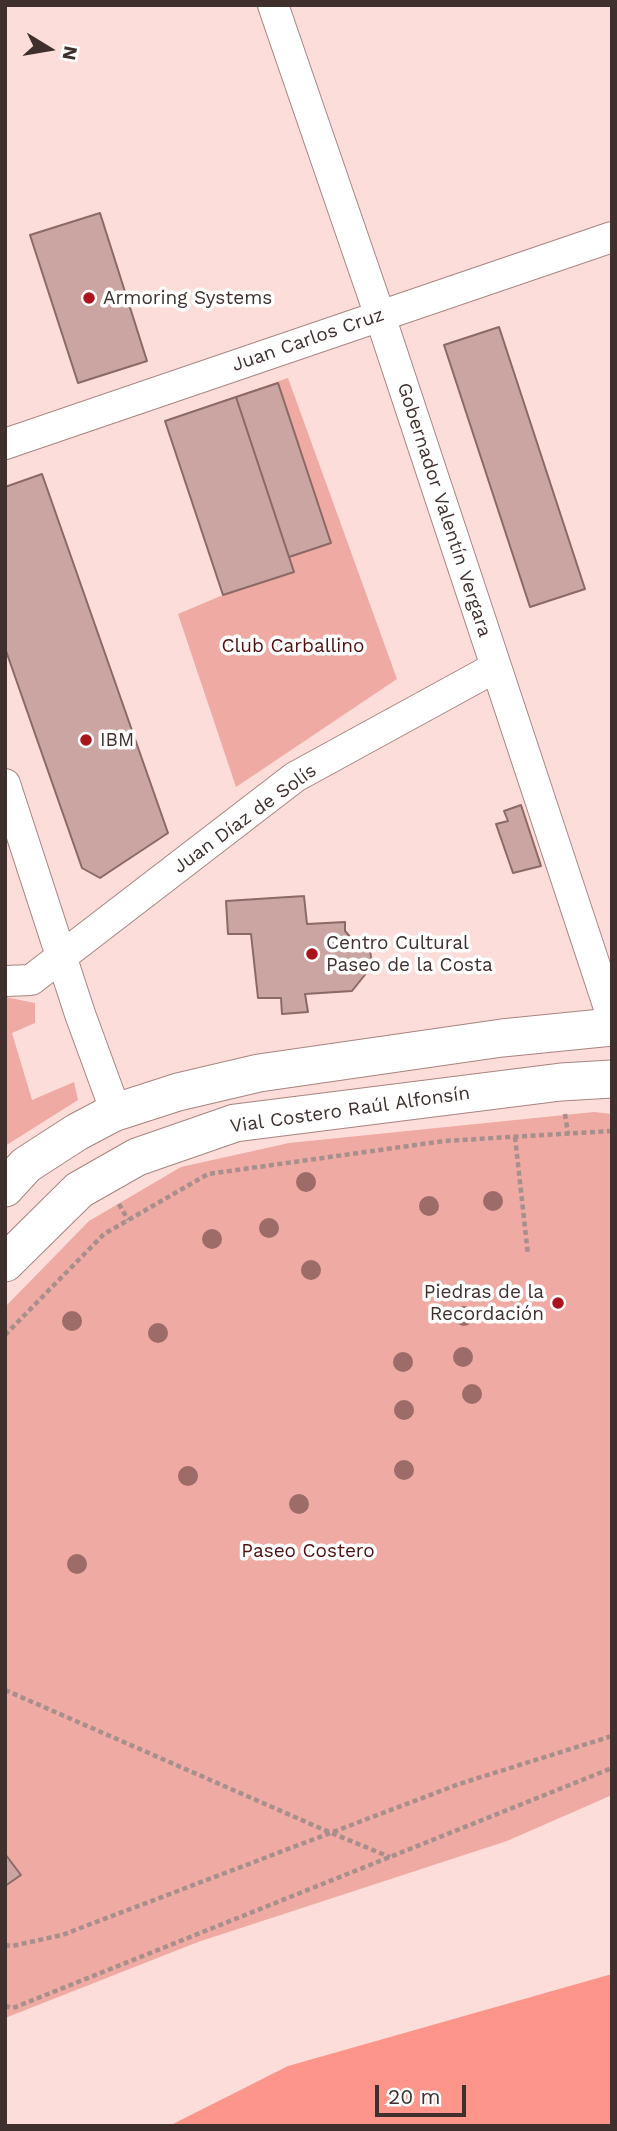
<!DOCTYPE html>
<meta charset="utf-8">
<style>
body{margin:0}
#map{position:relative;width:617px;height:2131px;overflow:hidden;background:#fcddd9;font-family:"Work Sans",sans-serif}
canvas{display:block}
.frame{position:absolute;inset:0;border:7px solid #3f302e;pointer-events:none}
.north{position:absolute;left:14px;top:14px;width:70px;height:70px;-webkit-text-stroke:5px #fff;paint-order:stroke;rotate:101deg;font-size:19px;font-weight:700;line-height:28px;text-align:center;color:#3f302e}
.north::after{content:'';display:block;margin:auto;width:24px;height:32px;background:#3f302e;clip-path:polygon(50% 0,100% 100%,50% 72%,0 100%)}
.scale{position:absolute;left:375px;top:2085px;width:91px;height:32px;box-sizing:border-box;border:4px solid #3f302e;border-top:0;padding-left:9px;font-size:21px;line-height:24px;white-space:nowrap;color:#3f302e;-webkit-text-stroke:5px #fff;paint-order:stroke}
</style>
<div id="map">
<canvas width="617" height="2131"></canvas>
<div class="frame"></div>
<div class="north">N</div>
<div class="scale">20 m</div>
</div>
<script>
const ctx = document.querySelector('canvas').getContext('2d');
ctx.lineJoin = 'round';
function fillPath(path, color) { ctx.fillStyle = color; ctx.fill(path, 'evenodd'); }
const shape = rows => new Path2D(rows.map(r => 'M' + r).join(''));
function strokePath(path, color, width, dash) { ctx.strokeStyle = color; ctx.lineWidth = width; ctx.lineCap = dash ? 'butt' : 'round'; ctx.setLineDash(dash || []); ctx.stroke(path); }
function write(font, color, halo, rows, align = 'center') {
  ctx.font = font + ' "Work Sans",sans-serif'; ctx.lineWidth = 7; ctx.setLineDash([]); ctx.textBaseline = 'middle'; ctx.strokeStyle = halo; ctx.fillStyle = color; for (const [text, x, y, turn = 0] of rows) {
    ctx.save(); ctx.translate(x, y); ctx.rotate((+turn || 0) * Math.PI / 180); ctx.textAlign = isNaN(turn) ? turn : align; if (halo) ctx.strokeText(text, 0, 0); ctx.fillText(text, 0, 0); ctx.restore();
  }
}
fillPath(shape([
 [288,378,397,679,236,787,178,614,223,595,165,421],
 [5,997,35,1003,35,1023,12,1033,32,1100,74,1082,78,1100,5,1146],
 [594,1112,612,1114,612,1795,507,1841,198,1942,5,2018,5,1307,89,1221,181,1167,289,1143]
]), '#eeaaa3');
fillPath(shape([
 [612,1974,612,2126,169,2126,288,2066]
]), '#fe958b');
const building = shape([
 [100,213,147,361,78,383,30,235,100,213],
 [499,327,585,589,530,607,444,345,499,327],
 [278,383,331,543,289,557,236,397,278,383],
 [236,397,294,572,223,595,165,421,236,397],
 [42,474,168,833,100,878,82,868,5,648,5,487,42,474],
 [521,805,541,866,513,873,496,824,508,821,504,811,521,805],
 [304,896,307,924,345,922,345,931,353,940,369,941,372,966,352,991,305,994,308,1012,282,1014,281,998,258,998,251,934,228,934,226,901,304,896],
 [5,1854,21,1875,5,1886,5,1854]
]);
fillPath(building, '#caa5a1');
strokePath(building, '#8b6966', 2);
const minor = shape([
 [273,5,380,316,612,1017],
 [5,444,612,237],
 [5,784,80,1014,110,1096,113,1113],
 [5,981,31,980,295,777,496,667]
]);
const tertiary = shape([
 [5,1188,26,1165,77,1132,113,1113,178,1092,259,1073,502,1038,612,1027],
 [5,1263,79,1190,137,1157,235,1123,561,1082,612,1079]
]);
strokePath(minor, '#a78480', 32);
strokePath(tertiary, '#a78480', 39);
strokePath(shape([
 [565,1114,568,1134],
 [515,1137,528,1255],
 [119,1204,128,1220],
 [5,1335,104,1234,208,1174,444,1141,612,1131],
 [5,1690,329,1832,390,1857],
 [5,1945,12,1946,62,1935,459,1784,612,1736],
 [5,2006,13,2008,612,1768]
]), '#a68f8c', 4.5, [5, 3.5]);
strokePath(minor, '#fff', 30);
strokePath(tertiary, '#fff', 37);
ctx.fillStyle = '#9d6c69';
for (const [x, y] of [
 [306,1182],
 [493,1201],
 [429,1206],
 [269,1228],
 [212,1239],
 [311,1270],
 [464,1316],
 [72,1321],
 [158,1333],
 [463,1357],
 [403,1362],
 [472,1394],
 [404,1410],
 [404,1470],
 [188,1476],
 [299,1504],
 [77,1564]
]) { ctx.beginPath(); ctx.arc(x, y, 10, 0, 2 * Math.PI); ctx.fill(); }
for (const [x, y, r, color] of [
 [89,298,7,"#aa151d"],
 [86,740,7,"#aa151d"],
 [312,954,7,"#aa151d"],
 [558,1303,7,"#aa151d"]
]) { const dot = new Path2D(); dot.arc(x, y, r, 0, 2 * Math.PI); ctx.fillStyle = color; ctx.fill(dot); strokePath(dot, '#fff', 2.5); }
write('19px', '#3f302e', '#fff', [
 ["Armoring Systems",103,298],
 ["IBM",100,740],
 ["Centro Cultural",326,943],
 ["Paseo de la Costa",326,965],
 ["Piedras de la",544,1292,"right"],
 ["Recordación",544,1314,"right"]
], 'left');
write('19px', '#3f302e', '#fff', [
 ["Juan Carlos Cruz",308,340,-19],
 ["Gobernador Valentín Vergara",444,510,72],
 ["Juan Díaz de Solís",245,819,-36],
 ["Vial Costero Raúl Alfonsín",350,1110,-8]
]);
write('19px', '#4f0f0e', '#fff', [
 ["Club Carballino",293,646],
 ["Paseo Costero",308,1551]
]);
</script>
